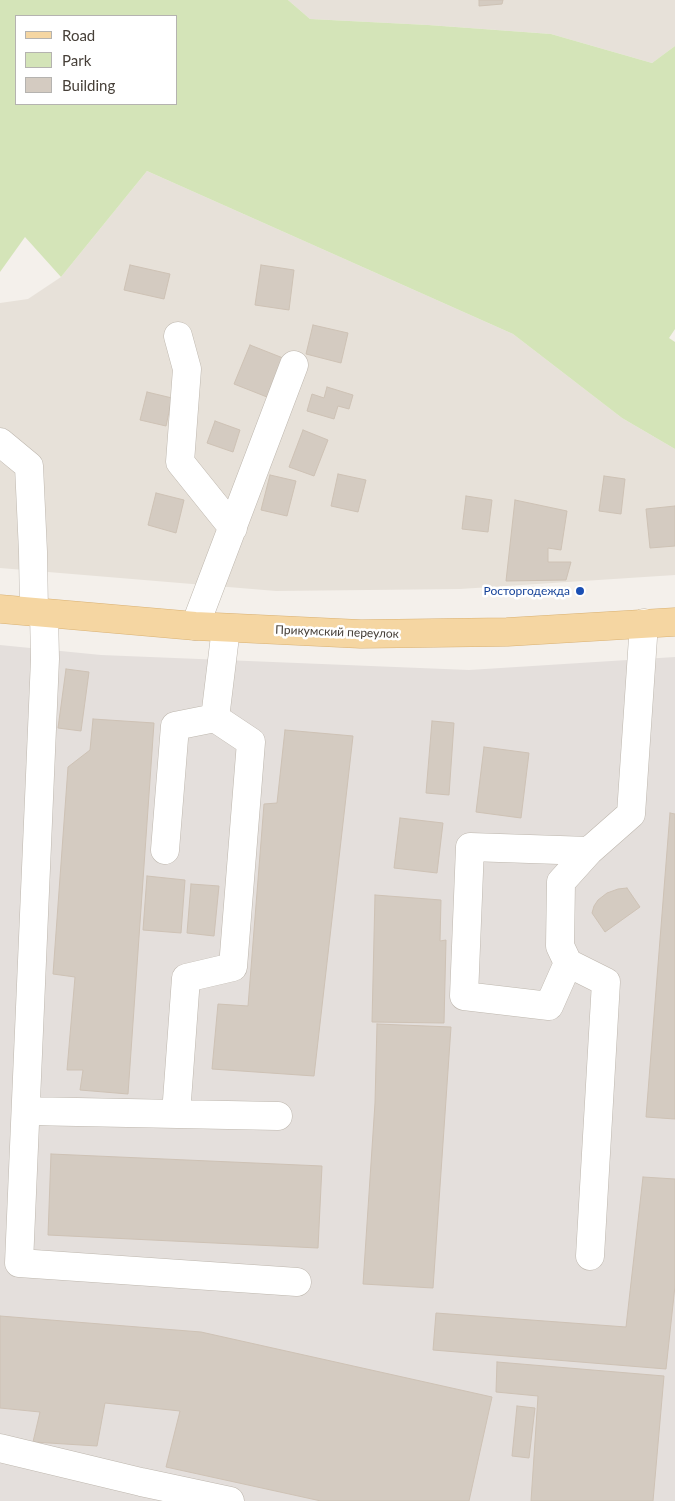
<!DOCTYPE html>
<meta charset="utf-8">
<style>
body{margin:0}
#map{position:relative;width:675px;height:1501px;overflow:hidden;background:#f4f0eb;font-family:Lato,sans-serif}
canvas{display:block}
.legend{position:absolute;left:15px;top:15px;width:162px;height:90px;box-sizing:border-box;background:#fff;border:1px solid #b5b3b0;margin:0;padding:6px 9px;list-style:none;font-size:15px;color:#474039}
.legend li{display:flex;align-items:center;gap:10px;height:25px}
.legend b{width:25px;border:1px solid #b5b3b0}
</style>
<div id="map">
<canvas width="675" height="1501"></canvas>
<ul class="legend">
<li><b style="height:6px;background:#f5d6a2"></b>Road</li>
<li><b style="height:14px;background:#d4e4b8"></b>Park</li>
<li><b style="height:14px;background:#d4cbc1"></b>Building</li>
</ul>
</div>
<script>
const ctx = document.querySelector('canvas').getContext('2d');
ctx.lineJoin = 'round';
function fillPath(path, color) { ctx.fillStyle = color; ctx.fill(path, 'evenodd'); }
const shape = rows => new Path2D(rows.map(r => 'M' + r).join(''));
function strokePath(path, color, width, dash) { ctx.strokeStyle = color; ctx.lineWidth = width; ctx.lineCap = dash ? 'butt' : 'round'; ctx.setLineDash(dash || []); ctx.stroke(path); }
function write(font, color, halo, rows, align = 'center') {
  ctx.font = font + ' Lato,sans-serif'; ctx.lineWidth = 5; ctx.setLineDash([]); ctx.textBaseline = 'middle'; ctx.strokeStyle = halo; ctx.fillStyle = color; for (const [text, x, y, turn = 0] of rows) {
    ctx.save(); ctx.translate(x, y); ctx.rotate((+turn || 0) * Math.PI / 180); ctx.textAlign = isNaN(turn) ? turn : align; if (halo) ctx.strokeText(text, 0, 0); ctx.fillText(text, 0, 0); ctx.restore();
  }
}
fillPath(shape([
 [288,0,675,0,675,46,652,63,551,34,428,25,310,19],
 [147,171,513,334,622,418,675,449,675,575,460,589,276,591,0,568,0,303,28,299,61,277]
]), '#e7e1d9');
fillPath(shape([
 [0,645,101,655,469,670,675,657,675,1501,0,1501]
]), '#e4dfdc');
fillPath(shape([
 [0,0,288,0,310,19,428,25,551,34,652,63,675,46,675,329,669,338,675,342,675,449,622,418,513,334,147,171,61,277,25,237,0,272],
 [16,16,176,16,176,104,16,104]
]), '#d4e4b8');
const building = shape([
 [479,0,503,0,502,4,479,6,479,0],
 [130,265,170,274,164,299,124,290,130,265],
 [261,265,294,270,289,310,255,305,261,265],
 [313,325,348,333,341,363,306,354,313,325],
 [250,345,283,358,267,397,234,384,250,345],
 [327,387,353,395,349,409,338,406,334,419,307,411,312,394,324,398,327,387],
 [147,392,172,398,166,426,140,420,147,392],
 [215,421,240,430,233,452,207,443,215,421],
 [303,430,328,440,314,476,289,467,303,430],
 [338,474,366,480,358,512,331,506,338,474],
 [270,475,296,481,287,516,261,510,270,475],
 [604,476,625,479,621,514,599,511,604,476],
 [156,493,184,500,176,533,148,525,156,493],
 [466,496,492,500,488,532,462,529,466,496],
 [515,500,567,511,561,550,548,548,548,562,571,562,566,580,506,581,515,500],
 [675,506,675,546,650,548,646,509,675,506],
 [66,669,89,672,81,731,58,728,66,669],
 [93,719,154,723,128,1094,80,1090,83,1070,67,1070,75,977,53,974,68,767,90,750,93,719],
 [432,721,454,723,449,795,426,793,432,721],
 [285,730,353,736,314,1076,212,1069,218,1004,248,1006,264,804,277,803,285,730],
 [484,747,529,753,521,818,476,812,484,747],
 [670,813,675,814,675,1119,646,1117,670,813],
 [400,818,443,823,437,873,394,868,400,818],
 [147,876,185,880,181,933,143,930,147,876],
 [191,884,219,886,214,936,187,933,191,884],
 [627,888,640,907,605,932,592,913,594,906,598,900,607,893,618,889,627,888],
 [375,895,441,900,440,941,446,940,444,1023,372,1022,375,895],
 [377,1024,451,1027,433,1288,363,1284,375,1103,377,1024],
 [51,1154,322,1166,318,1248,48,1235,51,1154],
 [643,1177,675,1179,675,1286,666,1369,433,1350,436,1313,626,1327,643,1177],
 [0,1316,201,1332,492,1397,469,1501,321,1501,166,1467,180,1411,105,1403,97,1446,33,1442,40,1412,0,1408,0,1316],
 [497,1362,664,1376,653,1501,531,1501,538,1396,496,1392,497,1362],
 [517,1406,535,1408,529,1458,512,1456,517,1406]
]);
fillPath(building, '#d4cbc1');
strokePath(building, '#cec2b5', 1);
const minor = shape([
 [178,336,187,369,180,462,233,528],
 [0,442,29,466,33,552,34,612],
 [44,613,45,659,19,1263,297,1282],
 [195,626,294,365],
 [165,850,175,726,215,718],
 [568,963,549,1006,464,996,470,847,589,851],
 [27,1111,278,1116],
 [176,1114,186,978,233,967,251,742,215,718,226,628],
 [590,1256,606,982,568,963,560,946,561,882,589,851,631,814,644,623],
 [0,1448,141,1482,230,1501]
]);
const major = shape([
 [0,609,195,626,361,634,507,632,675,622]
]);
strokePath(minor, '#beb7ae', 29);
strokePath(major, '#d9b173', 29);
strokePath(minor, '#fff', 28);
strokePath(major, '#f5d6a2', 28);
for (const [x, y, r, color] of [
 [580,591,5,"#1a4fb4"]
]) { const dot = new Path2D(); dot.arc(x, y, r, 0, 2 * Math.PI); ctx.fillStyle = color; ctx.fill(dot); strokePath(dot, '#fff', 2); }
write('12px', '#164399', '#fff', [
 ["Росторгодежда",570,591]
], 'right');
write('12px', '#474039', '#fff', [
 ["Прикумский переулок",337,632,2]
]);
</script>
